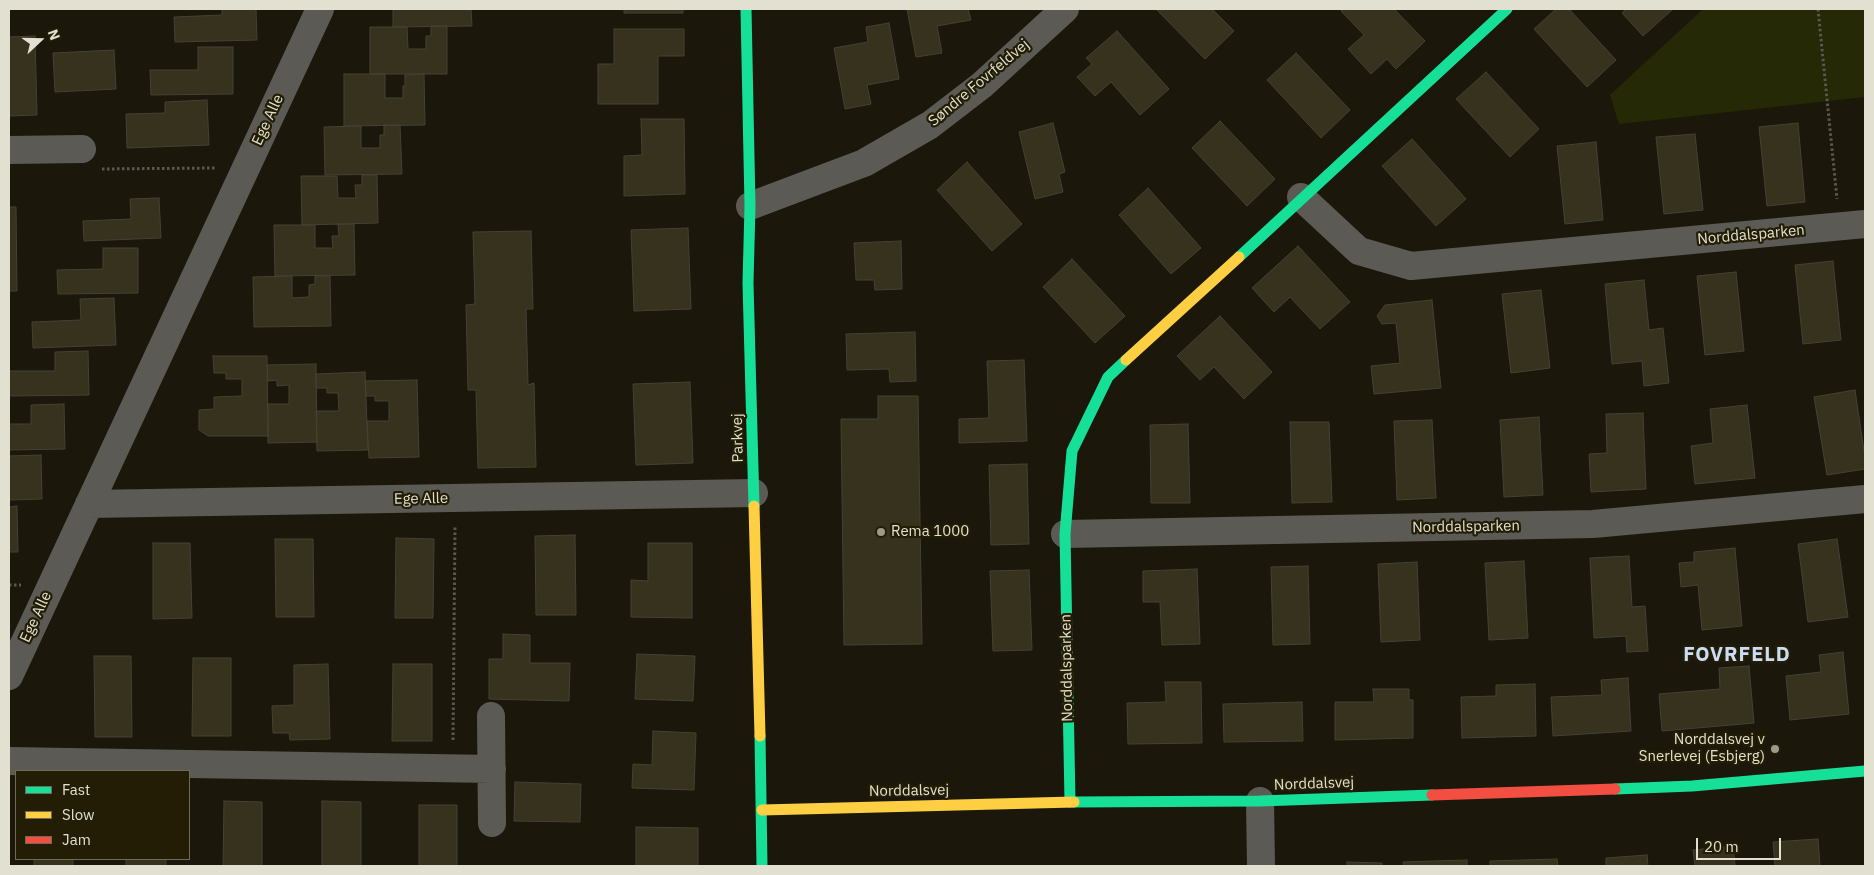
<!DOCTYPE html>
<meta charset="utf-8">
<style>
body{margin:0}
#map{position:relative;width:1874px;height:875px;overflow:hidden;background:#1b180b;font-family:"IBM Plex Sans",sans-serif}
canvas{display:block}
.frame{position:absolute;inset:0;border:10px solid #e2e0d0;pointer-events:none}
.legend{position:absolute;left:15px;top:770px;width:175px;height:90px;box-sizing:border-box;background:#221d04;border:1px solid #6f6b56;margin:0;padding:6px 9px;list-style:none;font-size:15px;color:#e2e0d0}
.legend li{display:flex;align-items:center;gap:10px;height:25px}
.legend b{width:25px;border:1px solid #6f6b56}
.north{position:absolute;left:15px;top:15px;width:50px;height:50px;-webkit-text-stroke:4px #221d04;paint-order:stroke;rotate:69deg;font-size:14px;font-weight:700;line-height:20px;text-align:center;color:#e2e0d0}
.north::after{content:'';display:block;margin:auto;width:18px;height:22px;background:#e2e0d0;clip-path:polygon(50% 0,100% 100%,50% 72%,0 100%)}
.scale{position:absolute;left:1696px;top:838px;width:85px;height:22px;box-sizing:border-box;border:2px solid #e2e0d0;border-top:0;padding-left:6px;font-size:15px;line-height:18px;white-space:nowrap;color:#e2e0d0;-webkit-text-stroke:4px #221d04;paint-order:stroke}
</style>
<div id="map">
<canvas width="1874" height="875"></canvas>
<div class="frame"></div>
<ul class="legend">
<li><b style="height:6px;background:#16e098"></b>Fast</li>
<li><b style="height:6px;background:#ffcf43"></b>Slow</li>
<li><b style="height:6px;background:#f24e42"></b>Jam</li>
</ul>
<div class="north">N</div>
<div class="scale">20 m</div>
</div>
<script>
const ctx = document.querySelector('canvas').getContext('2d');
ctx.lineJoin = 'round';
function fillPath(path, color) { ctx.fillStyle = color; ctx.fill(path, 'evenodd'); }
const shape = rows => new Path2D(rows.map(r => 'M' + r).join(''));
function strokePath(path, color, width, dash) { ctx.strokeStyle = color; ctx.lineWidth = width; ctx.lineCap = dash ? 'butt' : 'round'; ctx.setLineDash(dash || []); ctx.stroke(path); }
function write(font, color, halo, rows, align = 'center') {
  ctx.font = font + ' "IBM Plex Sans",sans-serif'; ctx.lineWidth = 4.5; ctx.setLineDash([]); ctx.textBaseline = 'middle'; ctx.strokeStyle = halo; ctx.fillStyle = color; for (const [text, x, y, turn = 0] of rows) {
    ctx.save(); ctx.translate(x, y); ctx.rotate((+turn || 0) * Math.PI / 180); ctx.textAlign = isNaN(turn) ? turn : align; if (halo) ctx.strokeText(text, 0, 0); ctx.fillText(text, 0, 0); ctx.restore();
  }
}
fillPath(shape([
 [1703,9,1865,9,1865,97,1619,124,1610,95]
]), '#252905');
const building = shape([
 [222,9,256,9,257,40,175,42,174,17,222,15,222,9],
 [393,9,471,9,472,26,393,27,393,9],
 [624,9,683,9,683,13,624,13,624,9],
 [907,9,968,9,971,20,937,26,942,53,916,57,907,9],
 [1156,9,1212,9,1234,31,1205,59,1156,9],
 [1343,9,1394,9,1425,41,1396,69,1387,59,1371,74,1348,49,1364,35,1341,11,1343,9],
 [1556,9,1569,9,1616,60,1587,87,1534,29,1556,9],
 [1626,9,1673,9,1643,36,1622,13,1626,9],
 [889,23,899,79,867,85,871,104,845,109,834,48,868,42,866,27,889,23],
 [431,26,447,26,447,74,370,74,370,27,407,27,408,49,426,49,426,36,431,36,431,26],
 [614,29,684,29,684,56,658,56,658,104,598,104,598,64,614,64,614,29],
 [1117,31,1169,89,1140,115,1111,82,1095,96,1077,77,1092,64,1086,58,1117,31],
 [35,36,37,115,9,116,9,37,35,36],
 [198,47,233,47,233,94,151,95,150,70,198,70,198,47],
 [114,50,116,89,55,92,53,53,114,50],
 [1296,53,1350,110,1321,138,1267,80,1296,53],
 [1486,72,1539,129,1510,157,1456,99,1486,72],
 [344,74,385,74,385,98,403,98,403,86,405,86,405,75,424,74,425,125,344,126,344,74],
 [207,100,209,145,127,148,126,114,165,113,165,102,207,100],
 [641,119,684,119,685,194,624,196,624,156,642,155,641,119],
 [1220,121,1275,179,1247,206,1192,148,1220,121],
 [1053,123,1065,172,1059,174,1063,192,1035,199,1019,132,1053,123],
 [1798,123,1805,202,1767,206,1759,127,1798,123],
 [384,125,400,125,402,174,325,175,324,127,361,126,361,148,380,148,380,135,384,135,384,125],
 [1695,134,1703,210,1664,214,1656,137,1695,134],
 [1412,139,1466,199,1436,226,1382,166,1412,139],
 [1596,142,1603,220,1565,224,1557,146,1596,142],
 [967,162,1022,224,992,251,937,190,967,162],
 [362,175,377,175,378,223,302,225,301,176,337,176,338,198,356,198,355,185,362,185,362,175],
 [1148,188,1201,248,1171,274,1119,215,1148,188],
 [159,198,161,238,84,241,83,221,131,219,130,199,159,198],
 [9,207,16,207,17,291,9,291,9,207],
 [338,224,354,224,355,275,275,276,274,225,315,225,315,248,333,248,332,236,339,236,338,224],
 [688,228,691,309,634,311,631,230,688,228],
 [531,231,533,309,526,309,528,385,534,383,536,467,478,468,476,390,468,390,466,305,475,304,473,232,531,231],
 [901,241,902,289,875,290,874,280,856,280,854,243,901,241],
 [1298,246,1350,302,1320,329,1290,297,1274,312,1252,288,1298,246],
 [103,248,138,248,138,293,58,294,57,270,103,269,103,248],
 [1072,259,1125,316,1095,343,1043,287,1072,259],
 [1833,261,1841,340,1803,344,1795,265,1833,261],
 [1736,272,1744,351,1705,355,1697,276,1736,272],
 [292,276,292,298,309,297,309,285,315,284,315,276,330,276,331,326,254,327,253,277,292,276],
 [1644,280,1649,330,1663,328,1669,383,1644,386,1642,361,1612,364,1605,284,1644,280],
 [1541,290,1550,368,1511,373,1502,294,1541,290],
 [114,298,116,345,33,348,32,322,81,320,80,299,114,298],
 [1432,300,1441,388,1374,394,1371,366,1400,363,1396,323,1382,324,1377,316,1385,305,1432,300],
 [1220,316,1272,372,1244,399,1214,367,1200,380,1177,356,1220,316],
 [915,332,916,381,890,382,889,369,847,370,846,334,915,332],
 [88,351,89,395,9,396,9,371,55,371,55,352,88,351],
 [213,356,267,356,268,436,208,436,199,430,199,410,214,409,214,397,242,396,242,379,226,379,226,373,214,373,213,356],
 [1024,360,1027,441,959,443,959,419,989,418,987,361,1024,360],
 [316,364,317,442,268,443,268,404,289,404,289,385,277,386,277,380,268,381,267,365,316,364],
 [365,372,368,450,317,451,316,411,339,411,338,393,327,393,327,388,316,388,316,374,365,372],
 [417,380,419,457,369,458,367,421,389,421,389,401,375,401,375,396,366,396,365,381,417,380],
 [690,382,693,463,636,465,633,384,690,382],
 [1855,390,1865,458,1865,469,1827,475,1814,397,1855,390],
 [878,396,918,396,922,644,844,645,841,419,878,419,878,396],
 [64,404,65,449,9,450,9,424,31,424,31,405,64,404],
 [1747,405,1755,478,1695,484,1691,446,1713,443,1710,409,1747,405],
 [1643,413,1646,489,1591,492,1589,454,1607,453,1606,414,1643,413],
 [1539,417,1543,495,1504,497,1500,420,1539,417],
 [1432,420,1436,498,1397,500,1394,421,1432,420],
 [1290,422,1329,422,1332,502,1292,503,1290,422],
 [1188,424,1190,503,1151,503,1150,425,1188,424],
 [41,455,42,499,9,500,9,456,41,455],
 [1027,464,1029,544,991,545,989,465,1027,464],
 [17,506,18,552,9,552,9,507,17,506],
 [575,535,576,615,536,615,535,536,575,535],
 [396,538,434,539,433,618,395,618,396,538],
 [275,539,313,539,314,617,276,617,275,539],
 [1837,539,1848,617,1808,622,1798,544,1837,539],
 [153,543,190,543,192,618,153,619,153,543],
 [648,543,692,543,692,618,631,617,631,580,648,581,648,543],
 [1735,548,1742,626,1702,630,1698,585,1681,587,1679,563,1694,562,1694,552,1735,548],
 [1629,556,1632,607,1645,606,1648,651,1627,652,1626,636,1594,638,1590,558,1629,556],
 [1524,561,1528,638,1489,640,1485,563,1524,561],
 [1417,562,1420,640,1381,642,1378,564,1417,562],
 [1308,566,1310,644,1273,645,1271,567,1308,566],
 [1197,569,1200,644,1162,645,1160,602,1143,602,1143,571,1197,569],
 [1029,570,1032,650,993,651,990,571,1029,570],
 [503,634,530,635,530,663,570,663,569,701,489,699,489,659,503,659,503,634],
 [1843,652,1849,714,1790,720,1786,676,1821,672,1819,655,1843,652],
 [637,654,695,656,693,701,635,699,637,654],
 [94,656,131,656,132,737,95,737,94,656],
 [193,658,231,658,231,736,192,736,193,658],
 [328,664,330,739,290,740,289,733,273,733,272,706,294,705,294,665,328,664],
 [393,664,432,664,432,741,392,741,393,664],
 [1749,666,1754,723,1662,731,1659,694,1720,689,1719,668,1749,666],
 [1628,678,1631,731,1553,736,1551,697,1602,695,1601,680,1628,678],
 [1165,682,1201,682,1202,743,1128,744,1127,703,1166,702,1165,682],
 [1535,684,1536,736,1462,738,1461,697,1496,696,1496,685,1535,684],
 [1373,689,1409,689,1409,700,1413,700,1413,738,1335,740,1335,702,1374,702,1373,689],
 [1302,702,1303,741,1224,742,1223,704,1302,702],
 [653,731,696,733,694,790,632,788,633,764,652,765,653,731],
 [515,782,581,784,580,822,514,821,515,782],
 [224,801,262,802,262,866,223,866,224,801],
 [322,801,361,802,361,866,322,866,322,801],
 [419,805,457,805,457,866,419,866,419,805],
 [636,827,698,828,698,866,636,866,636,827],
 [1818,839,1820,866,1775,866,1773,842,1818,839],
 [1733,846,1735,866,1695,866,1693,850,1733,846],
 [1647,855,1648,866,1606,866,1606,858,1647,855],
 [34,859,73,859,73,866,34,866,34,859],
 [126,859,166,859,166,866,126,866,126,859],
 [1557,859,1558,866,1490,866,1490,861,1557,859],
 [1467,860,1467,866,1404,866,1403,862,1467,860],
 [1347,862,1382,863,1382,866,1347,866,1347,862]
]);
fillPath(building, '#36321d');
strokePath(building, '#444136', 1);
strokePath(shape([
 [1818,9,1837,199],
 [102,169,215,168],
 [9,585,21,585],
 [453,740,455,526]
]), '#5a5852', 3, [2.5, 2.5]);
strokePath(shape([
 [9,150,82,149],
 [1301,197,1359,251,1411,266,1865,224],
 [750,206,864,163,930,125,982,85,1065,9],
 [89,504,754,493],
 [1065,534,1593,524,1865,499],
 [9,676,320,9],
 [491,716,492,823],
 [9,761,492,769],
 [1260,801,1261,866]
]), '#5c5a55', 28);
strokePath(shape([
 [746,9,750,206,748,283,754,506],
 [1239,257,1507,9],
 [760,736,762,866],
 [1615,789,1692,786,1865,771],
 [1070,802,1065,534,1072,451,1108,377,1126,360],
 [1074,802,1260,801,1432,795]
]), '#16e098', 11);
strokePath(shape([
 [1126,360,1239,257],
 [754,506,760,736],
 [762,810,1074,802]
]), '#ffcf43', 11);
strokePath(shape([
 [1432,795,1615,789]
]), '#f24e42', 11);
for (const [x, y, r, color] of [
 [881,532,5,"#9c9a8b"],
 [1775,749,5,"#9c9a8b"]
]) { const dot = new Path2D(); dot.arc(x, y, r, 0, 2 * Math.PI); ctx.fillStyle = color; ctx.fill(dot); strokePath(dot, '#221d04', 2); }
write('15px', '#e2e0d0', '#221d04', [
 ["Søndre Fovrfeldvej",979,83,-40],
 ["Ege Alle",268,120,-65],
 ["Norddalsparken",1751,235,-5],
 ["Parkvej",738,438,-91],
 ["Ege Alle",421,499,-1],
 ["Norddalsparken",1466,527,-1],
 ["Ege Alle",36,617,-65],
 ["Norddalsparken",1067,668,-91],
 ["Norddalsvej",1314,784,-2],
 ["Norddalsvej",909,791,-1]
]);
write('15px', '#e2e0d0', '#221d04', [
 ["Rema 1000",891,532],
 ["Norddalsvej v",1765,740,"right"],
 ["Snerlevej (Esbjerg)",1765,757,"right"]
], 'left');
ctx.letterSpacing = '1px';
write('bold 20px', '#cbddf6', '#221d04', [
 ["FOVRFELD",1737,655]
]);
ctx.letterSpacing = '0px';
</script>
